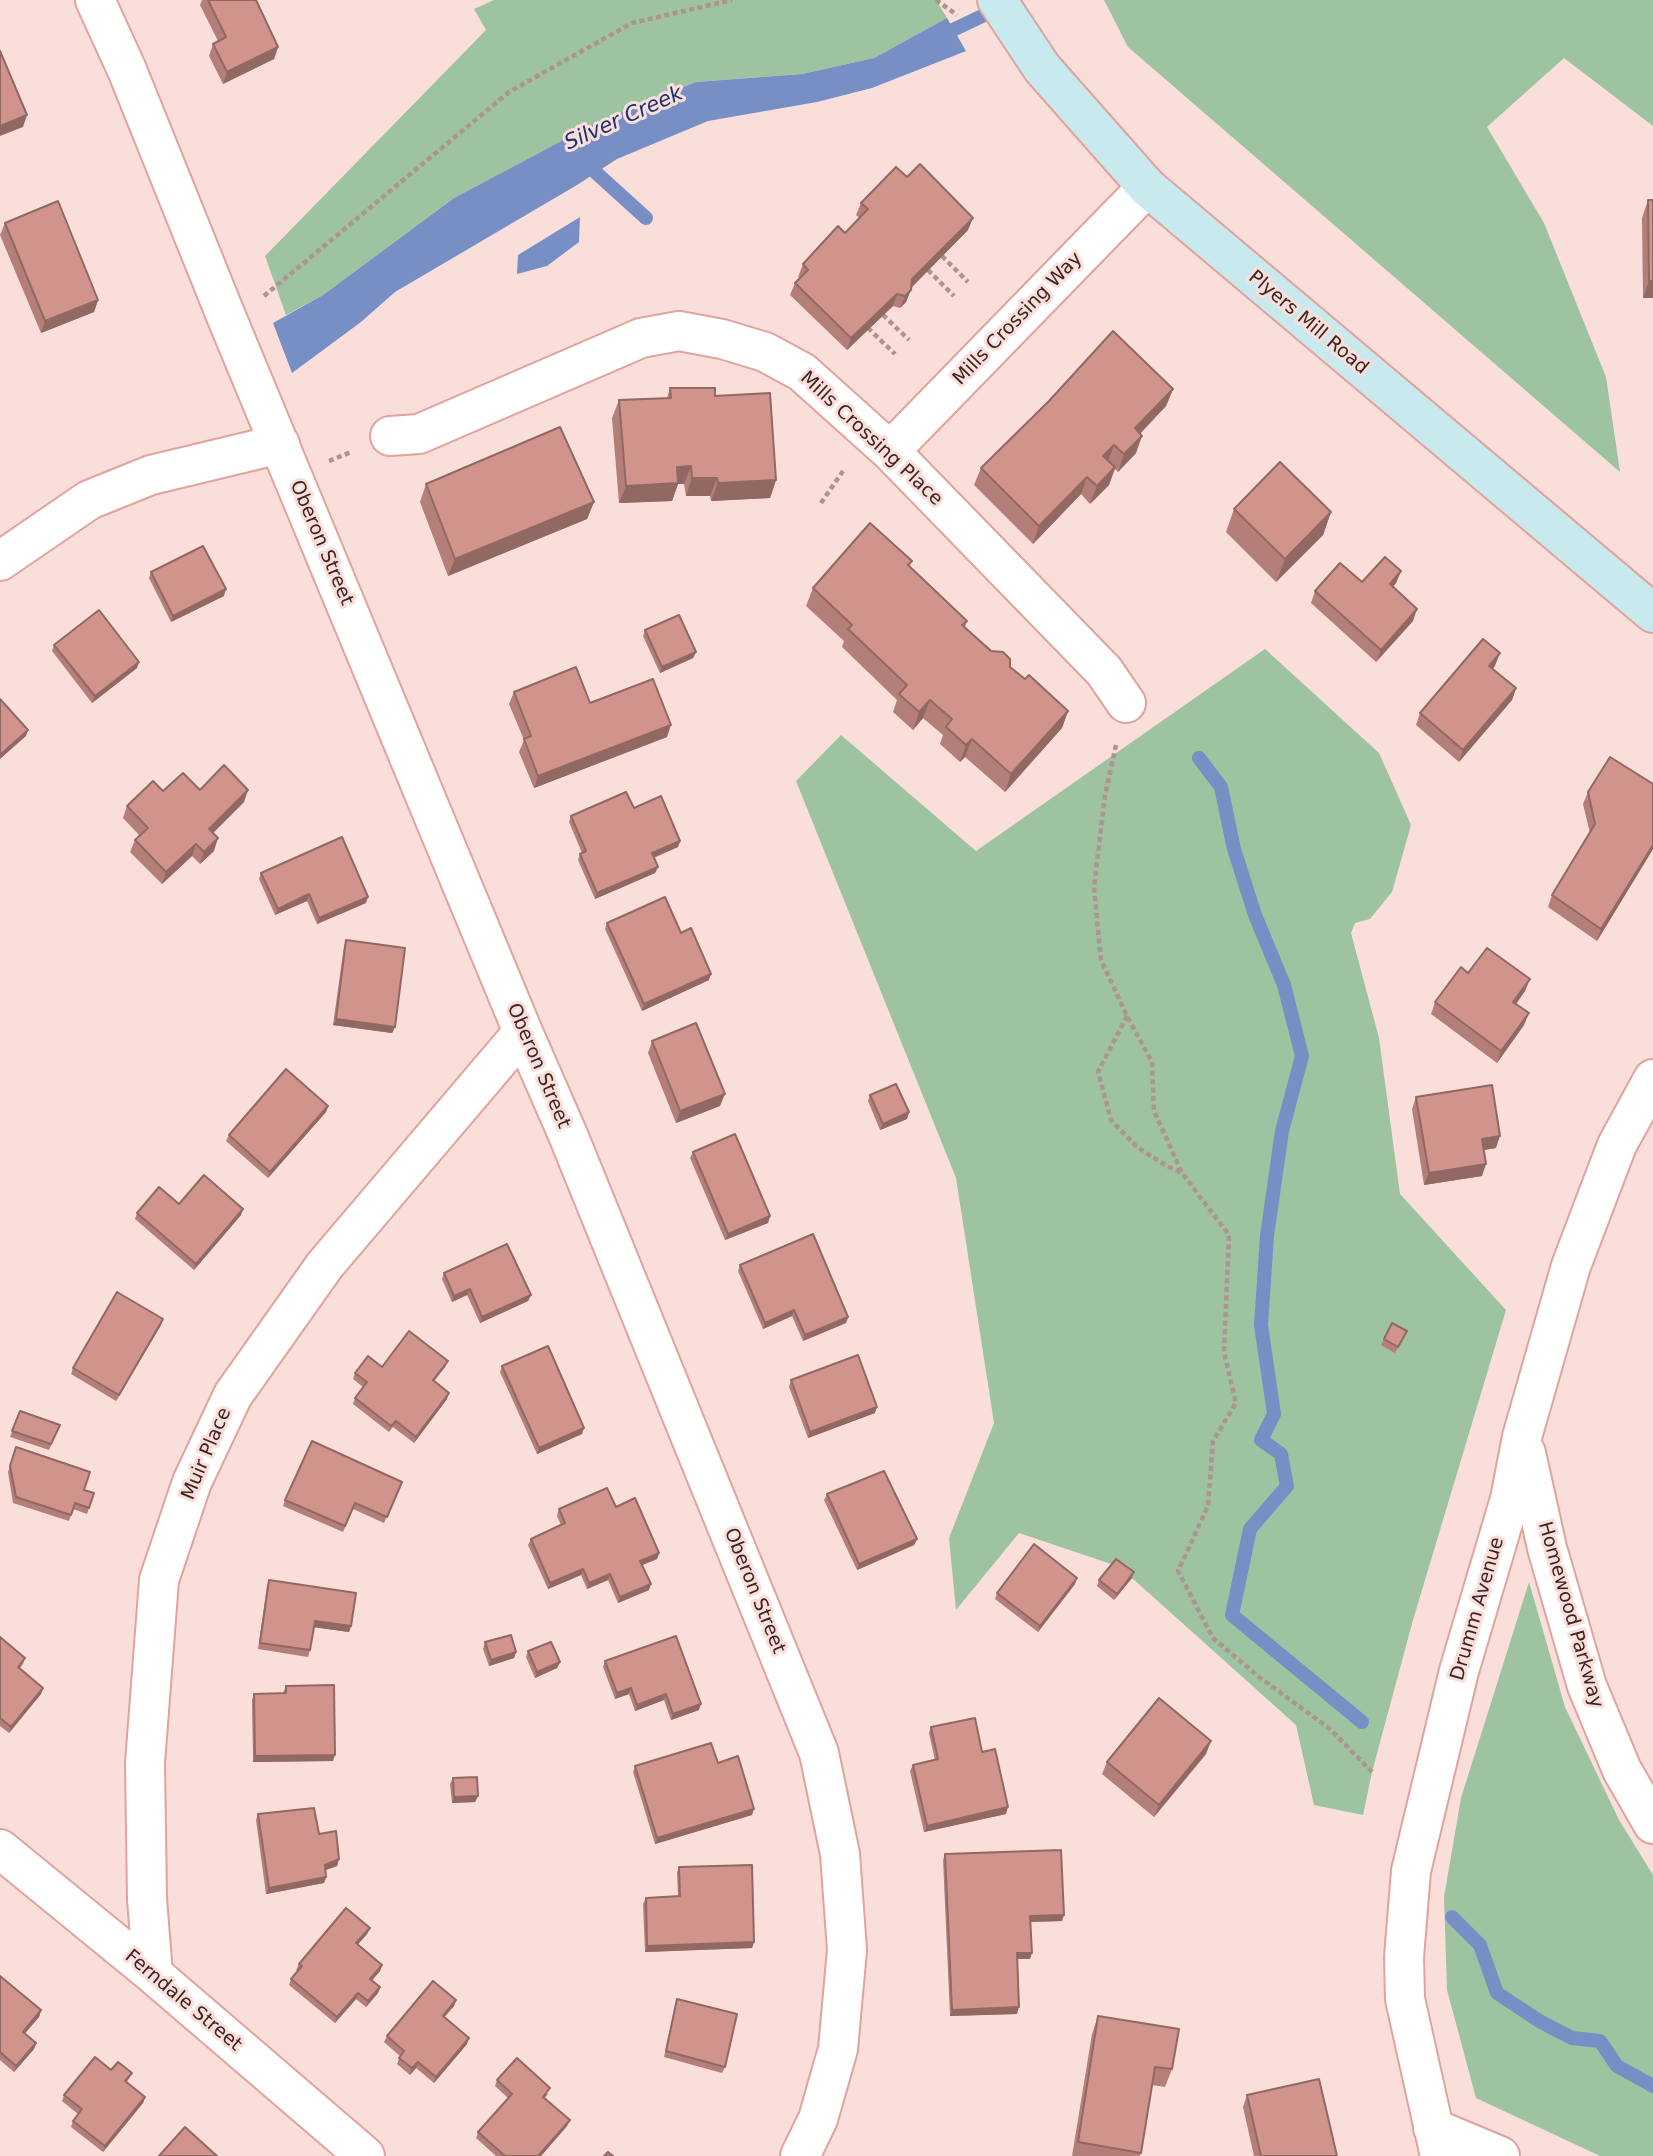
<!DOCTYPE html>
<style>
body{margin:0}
canvas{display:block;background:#f9deda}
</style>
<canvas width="1653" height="2156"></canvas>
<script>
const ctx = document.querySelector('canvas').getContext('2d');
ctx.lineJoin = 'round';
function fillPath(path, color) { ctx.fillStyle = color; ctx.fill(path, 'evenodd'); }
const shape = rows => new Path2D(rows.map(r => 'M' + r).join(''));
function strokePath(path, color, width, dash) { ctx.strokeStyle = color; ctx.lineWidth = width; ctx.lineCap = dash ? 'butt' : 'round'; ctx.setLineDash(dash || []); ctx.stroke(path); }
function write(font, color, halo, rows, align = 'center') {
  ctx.font = font + ' "DejaVu Sans",sans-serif'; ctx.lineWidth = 6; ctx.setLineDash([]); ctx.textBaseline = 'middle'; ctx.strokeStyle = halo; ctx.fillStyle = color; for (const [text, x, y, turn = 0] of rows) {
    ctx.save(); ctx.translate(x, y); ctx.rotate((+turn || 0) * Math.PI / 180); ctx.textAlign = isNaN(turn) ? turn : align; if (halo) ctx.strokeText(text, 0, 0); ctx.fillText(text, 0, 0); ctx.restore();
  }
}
fillPath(shape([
 [494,0,936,0,947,18,874,58,802,74,696,82,597,122,454,198,323,295,286,315,265,256,486,30,474,9],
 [1104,0,1653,0,1653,126,1564,58,1487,127,1544,223,1606,377,1620,472,1128,47],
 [1265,649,1379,753,1411,825,1392,892,1370,919,1355,923,1351,933,1379,1038,1400,1194,1506,1310,1413,1620,1372,1772,1363,1815,1314,1805,1296,1725,1132,1578,1114,1565,1019,1533,956,1610,949,1538,994,1423,956,1178,796,781,841,735,976,851],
 [1529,1582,1565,1707,1619,1820,1653,1875,1653,2156,1600,2156,1476,2098,1447,1990,1444,1897,1461,1798]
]), '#9ec3a0');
fillPath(shape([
 [947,18,966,51,872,88,817,102,708,121,617,159,577,185,395,292,361,322,292,373,273,323,323,295,454,198,597,122,696,82,802,74,874,58],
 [580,217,579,242,547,266,517,274,518,255]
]), '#788fc6');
strokePath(shape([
 [938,37,999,8],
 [582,160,646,218],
 [1199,758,1221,787,1234,849,1255,915,1284,985,1302,1056,1282,1131,1267,1236,1261,1325,1274,1414,1261,1440,1281,1454,1287,1486,1250,1529,1232,1615,1362,1722],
 [1452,1917,1480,1945,1497,1993,1541,2022,1572,2038,1600,2041,1617,2066,1653,2086]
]), '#788fc6', 14);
const street = shape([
 [95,0,127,70,226,316,523,1032,568,1135,819,1753,840,1854,847,1950,838,2049,818,2119,800,2156],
 [390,436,419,434,641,338,679,331,722,339,765,352,802,372,890,451,1104,671,1126,703],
 [890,451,1147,187],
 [0,561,89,500,151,475,280,444],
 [1526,1453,1547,1548,1587,1686,1622,1770,1653,1824],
 [0,1849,153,1974,365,2156],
 [153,1974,147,1899,145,1763,159,1580,192,1482,233,1395,325,1265,523,1032],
 [1433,2128,1500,2156],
 [1440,2156,1405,1999,1404,1957,1411,1871,1459,1671,1510,1499,1522,1437,1571,1266,1617,1145,1653,1079]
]);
const secondary = shape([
 [997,0,1042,68,1147,187,1653,613]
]);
strokePath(street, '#e1a39c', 42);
strokePath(secondary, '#e1a39c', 42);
strokePath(shape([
 [936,0,957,15],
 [942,256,968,282],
 [928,270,954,296],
 [264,296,509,92,632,23,732,0],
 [883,315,909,340],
 [868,328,895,354],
 [329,461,351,452],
 [821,503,843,471],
 [1116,745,1105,795,1094,888,1101,960,1127,1016,1152,1062,1154,1111,1182,1173,1229,1235,1224,1352,1236,1403,1213,1441,1208,1506,1178,1571,1213,1638,1259,1677,1330,1729,1372,1772],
 [1127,1016,1098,1072,1111,1120,1137,1147,1165,1165,1181,1173]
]), '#ae9390', 4.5, [5, 3.5]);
strokePath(street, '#fff', 38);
strokePath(secondary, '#c8eaee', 38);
fillPath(shape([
 [202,0,256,0,278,47,274,59,223,84,209,56,213,44,218,41,200,5],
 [1648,200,1653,200,1653,298,1643,298,1642,218],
 [861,203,968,230,911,288,906,302,900,308,893,306,847,350,790,295,795,283,800,278,798,277,803,264,845,233,860,218,856,215],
 [5,223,98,300,94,312,41,333,0,235],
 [670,388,715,396,776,480,770,498,711,501,710,496,686,496,684,484,678,484,672,501,619,503,612,418,619,400,667,398],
 [1173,389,1166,406,1140,434,1136,453,1118,472,1115,469,1109,485,1090,504,1081,494,1033,544,974,485,981,468],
 [426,484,594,502,587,519,448,576,420,502],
 [1234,509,1331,512,1323,535,1276,582,1226,532],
 [912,561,909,567,967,621,965,627,1025,679,1068,711,1062,728,1005,792,965,757,960,762,940,744,943,735,923,718,913,730,893,712,897,700,842,647,844,641,806,606,813,588],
 [1401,571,1396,583,1393,587,1413,621,1376,662,1311,603,1315,591,1362,582],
 [151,572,224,596,171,622,149,578],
 [645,630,696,652,693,658,660,673,643,636],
 [54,645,137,668,92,703,52,651],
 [1495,666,1493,669,1516,688,1512,700,1459,762,1416,725,1420,713],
 [514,692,590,703,667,737,534,788,519,752,524,740,509,704],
 [200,790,244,802,213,833,214,851,200,864,192,856,162,884,130,852,135,840,139,835,123,818,127,806,163,791],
 [1588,792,1653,849,1597,941,1548,907,1552,895,1590,833,1583,804],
 [634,808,680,841,678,847,654,858,658,867,655,873,595,899,578,860,580,854,582,853,569,822,571,816],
 [261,873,366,903,317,924,307,901,275,915,259,879],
 [607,923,681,933,709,980,642,1011,605,929],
 [346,940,395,1027,392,1033,333,1025,344,946],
 [1468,973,1525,991,1516,1004,1524,1025,1497,1063,1431,1014,1435,1002],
 [652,1041,720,1106,676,1123,648,1053],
 [870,1095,909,1112,907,1119,880,1130,868,1101],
 [1416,1097,1496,1148,1484,1150,1482,1176,1424,1185,1412,1109],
 [328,1106,326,1112,268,1178,226,1141,229,1135],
 [693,1152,770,1216,768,1223,725,1240,690,1158],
 [179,1204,241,1215,194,1270,135,1219,137,1213],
 [740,1265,848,1317,846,1323,803,1341,792,1316,763,1329,738,1271],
 [444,1273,531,1295,528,1301,480,1323,467,1295,452,1302,442,1279],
 [163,1319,161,1325,116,1401,71,1374,73,1368],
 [1407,1331,1395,1353,1381,1345,1384,1339],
 [502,1366,582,1434,537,1454,500,1372],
 [382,1367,445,1367,434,1381,447,1399,414,1443,393,1427,389,1432,353,1404,355,1398,363,1387,353,1379,355,1373],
 [791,1380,875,1413,808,1438,789,1387],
 [20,1411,60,1425,49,1450,10,1437],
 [16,1447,84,1490,94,1493,87,1514,73,1509,69,1521,13,1503,8,1472],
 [402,1482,384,1523,353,1509,343,1532,283,1506,285,1500],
 [827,1494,917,1539,914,1545,857,1570,824,1500],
 [616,1507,659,1553,657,1559,642,1565,649,1590,618,1603,608,1580,587,1589,581,1575,548,1589,528,1545,531,1539,561,1525,557,1516,559,1509],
 [1132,1578,1114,1600,1097,1586,1099,1580],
 [269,1580,351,1626,349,1632,314,1627,310,1650,308,1657,258,1649,267,1586],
 [1075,1584,1038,1632,995,1599,997,1593],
 [0,1637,25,1658,23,1664,20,1668,43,1688,41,1694,9,1733,0,1726],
 [485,1642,516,1652,514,1658,489,1666,483,1649],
 [528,1651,560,1662,557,1668,535,1678,526,1657],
 [605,1661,699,1710,671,1720,664,1700,635,1711,629,1694,615,1699,603,1667],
 [286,1686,333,1761,253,1762,252,1700,254,1694,283,1693],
 [931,1727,1006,1814,924,1832,910,1771,913,1765,935,1760,929,1733],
 [1206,1754,1154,1817,1102,1774,1107,1762],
 [718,1763,752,1815,655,1844,633,1772,635,1766],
 [453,1778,478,1796,475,1802,452,1803,450,1784],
 [258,1814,319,1834,339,1859,337,1866,325,1870,326,1877,324,1883,266,1894,256,1820],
 [945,1854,1062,1921,1031,1922,1030,1959,1017,1959,1017,2014,950,2016,943,1860],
 [679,1867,754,1942,752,1948,645,1952,643,1904,646,1898,678,1896,677,1873],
 [370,1928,367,1934,358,1944,382,1965,380,1971,372,1980,380,1987,378,1993,366,2007,356,1999,335,2023,289,1985,291,1979,298,1971,296,1970,299,1964],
 [0,1976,41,2010,39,2017,25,2033,36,2043,34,2049,14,2072,0,2060],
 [677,1999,725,2067,722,2073,664,2057],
 [456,2000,454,2006,444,2017,467,2044,434,2083,416,2068,410,2075,397,2064,400,2056,384,2042,387,2036],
 [1098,2016,1172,2069,1165,2087,1152,2085,1140,2156,1072,2156,1092,2034],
 [111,2070,132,2073,127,2082,145,2097,143,2103,103,2152,71,2127,73,2121,78,2114,62,2101,64,2095],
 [497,2080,548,2094,545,2098,567,2126,541,2156,496,2156,476,2138,478,2132,508,2098,495,2086],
 [1247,2095,1337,2156,1254,2156,1243,2107]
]), '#b47f79');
fillPath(shape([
 [278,47,274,59,223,84,227,72],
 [27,115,23,127,0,136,0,126],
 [973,218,968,230,908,291,912,279],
 [1649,281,1653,281,1653,298,1643,298],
 [911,290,906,302,900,308,905,296],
 [897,294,893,306,847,350,851,338],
 [98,300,94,312,41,333,45,321],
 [1173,389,1166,406,1128,446,1135,428],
 [1142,436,1136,453,1118,472,1124,454],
 [1114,445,1108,462,1103,456],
 [691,466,684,484,678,484,672,501,619,503,626,486,677,467],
 [1115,467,1109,485,1090,504,1097,486],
 [1087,477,1081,494,1033,544,1039,526],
 [692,478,717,478,710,496,686,496],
 [776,480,770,498,711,501,718,483],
 [594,502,587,519,448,576,455,559],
 [1331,512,1323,535,1276,582,1285,559],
 [1401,571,1396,583,1385,596,1390,584],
 [226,589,224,596,171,622,173,616],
 [1417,609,1413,621,1376,662,1381,650],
 [696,652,693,658,660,673,662,667],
 [1500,653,1495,666,1485,678,1489,666],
 [139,662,137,668,92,703,95,696],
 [1516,688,1512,700,1459,762,1463,750],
 [930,700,923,718,913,730,919,712],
 [1068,711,1062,728,1005,792,1011,774],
 [671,725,667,737,534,788,538,776],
 [28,730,26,736,0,759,0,755],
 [972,739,965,757,960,762,966,745],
 [248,790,244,802,205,841,209,829],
 [218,838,214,851,200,864,204,852],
 [680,841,678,847,649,859,652,853],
 [196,844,192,856,162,884,166,872],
 [1653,845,1653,849,1597,941,1601,929],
 [658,867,655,873,595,899,597,893],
 [309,894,307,901,275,915,278,909],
 [368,897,366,903,317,924,319,918],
 [711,974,709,980,642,1011,644,1004],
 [1530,979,1525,991,1509,1014,1513,1002],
 [1529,1013,1524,1025,1497,1063,1501,1051],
 [336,1019,395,1027,392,1033,333,1025],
 [725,1094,720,1106,676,1123,680,1111],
 [328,1106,326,1112,268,1178,270,1172],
 [909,1112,907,1119,880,1130,883,1124],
 [1500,1136,1496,1148,1478,1151,1482,1139],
 [1486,1164,1482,1176,1424,1185,1429,1173],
 [243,1209,241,1215,194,1270,196,1264],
 [770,1216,768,1223,725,1240,728,1234],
 [470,1289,467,1295,452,1302,454,1296],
 [531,1295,528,1301,480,1323,482,1317],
 [794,1310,792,1316,763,1329,765,1323],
 [848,1317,846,1323,803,1341,805,1335],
 [163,1319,161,1325,116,1401,119,1395],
 [448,1361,445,1367,430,1386,433,1380],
 [449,1393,447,1399,414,1443,416,1437],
 [877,1407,875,1413,808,1438,810,1432],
 [584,1428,582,1434,537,1454,539,1448],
 [917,1539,914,1545,857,1570,859,1564],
 [659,1553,657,1559,638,1567,640,1561],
 [583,1569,581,1575,548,1589,550,1583],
 [1134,1572,1132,1578,1114,1600,1117,1594],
 [610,1574,608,1580,587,1589,589,1583],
 [1077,1578,1075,1584,1038,1632,1040,1626],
 [651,1584,649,1590,618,1603,620,1597],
 [315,1621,351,1626,349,1632,312,1627],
 [516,1652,514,1658,489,1666,491,1660],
 [560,1662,557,1668,535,1678,537,1672],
 [43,1688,41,1694,9,1733,11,1727],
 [631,1688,629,1694,615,1699,617,1693],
 [666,1694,664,1700,635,1711,637,1705],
 [701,1704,699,1710,671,1720,673,1714],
 [1211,1741,1206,1754,1154,1817,1159,1805],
 [335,1755,333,1761,253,1762,255,1756],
 [478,1796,475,1802,452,1803,454,1797],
 [1008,1807,1006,1814,924,1832,927,1826],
 [754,1809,752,1815,655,1844,657,1838],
 [339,1859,337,1866,323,1871,325,1865],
 [326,1877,324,1883,266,1894,269,1888],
 [1064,1915,1062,1921,1028,1922,1030,1916],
 [370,1928,367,1934,354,1949,356,1943],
 [754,1942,752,1948,645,1952,647,1946],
 [1017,1953,1032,1953,1030,1959,1014,1959],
 [382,1965,380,1971,368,1985,370,1979],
 [380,1987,378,1993,366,2007,368,2001],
 [358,1993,356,1999,335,2023,337,2017],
 [456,2000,454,2006,440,2022,443,2016],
 [1019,2007,1017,2014,950,2016,952,2010],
 [41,2010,39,2017,21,2038,23,2032],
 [469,2038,467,2044,434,2083,436,2077],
 [36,2043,34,2049,14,2072,16,2066],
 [418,2062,416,2068,410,2075,412,2068],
 [145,2097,143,2103,103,2152,105,2146],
 [570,2120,567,2126,541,2156,538,2156]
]), '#926863');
const building = shape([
 [208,0,256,0,278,47,227,72,213,44,226,37,208,0],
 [0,51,27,115,0,126,0,51],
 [920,164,973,218,912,279,911,290,905,296,897,294,851,338,795,283,808,270,803,264,838,226,845,233,868,209,861,203,896,167,907,177,920,164],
 [1648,200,1653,200,1653,281,1649,281,1648,200],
 [58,201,98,300,45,321,5,223,58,201],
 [1113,331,1173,389,1135,428,1142,436,1124,454,1114,445,1103,456,1115,467,1097,486,1087,477,1039,526,981,468,1049,401,1113,331],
 [670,388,715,388,715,396,770,393,776,480,718,483,717,478,692,478,691,466,677,467,678,483,626,486,619,400,671,398,670,388],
 [560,427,594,502,455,559,426,484,560,427],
 [1280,462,1331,512,1285,559,1234,509,1280,462],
 [870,523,912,561,908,565,967,621,962,625,991,651,1003,652,1010,659,1010,667,1025,679,1029,675,1068,711,1011,774,972,739,966,745,946,727,952,719,930,700,919,712,899,694,907,685,848,629,852,625,813,588,870,523],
 [203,546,226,589,173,616,151,572,203,546],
 [1385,557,1401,571,1390,584,1417,609,1381,650,1315,591,1340,563,1362,582,1385,557],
 [99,610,139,662,95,696,54,645,99,610],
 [679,615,696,652,662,667,645,630,679,615],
 [1483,639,1500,653,1489,666,1516,688,1463,750,1420,713,1483,639],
 [576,667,590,703,653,679,671,725,538,776,524,739,531,736,514,692,576,667],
 [0,699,28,730,0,755,0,699],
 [1610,757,1653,784,1653,845,1601,929,1552,895,1595,824,1588,792,1610,757],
 [224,765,248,790,209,829,218,838,204,852,196,844,166,872,135,840,148,828,127,806,153,781,163,791,183,773,200,790,224,765],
 [626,792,634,808,661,796,680,841,652,853,658,867,597,893,580,854,586,851,571,816,626,792],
 [342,837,368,897,319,918,309,894,278,909,261,873,342,837],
 [665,897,681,933,691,928,711,974,644,1004,607,923,665,897],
 [346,940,405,948,395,1027,336,1019,346,940],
 [1487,948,1530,979,1513,1002,1529,1013,1501,1051,1435,1002,1461,967,1468,973,1487,948],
 [696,1023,725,1094,680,1111,652,1041,696,1023],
 [286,1069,328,1106,270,1172,229,1135,286,1069],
 [896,1084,909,1112,883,1124,870,1095,896,1084],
 [1492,1085,1500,1136,1482,1139,1486,1164,1429,1173,1416,1097,1492,1085],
 [735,1134,770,1216,728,1234,693,1152,735,1134],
 [204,1175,243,1209,196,1264,137,1213,159,1187,179,1204,204,1175],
 [813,1234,848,1317,805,1335,794,1310,765,1323,740,1265,813,1234],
 [507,1244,531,1295,482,1317,470,1289,454,1296,444,1273,507,1244],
 [117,1292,163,1319,119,1395,73,1368,117,1292],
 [1392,1323,1407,1331,1398,1347,1384,1339,1392,1323],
 [409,1331,448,1361,433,1380,449,1393,416,1437,396,1421,391,1426,355,1398,367,1382,355,1373,368,1356,382,1367,409,1331],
 [548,1346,584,1428,539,1448,502,1366,548,1346],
 [858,1355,877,1407,810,1432,791,1380,858,1355],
 [20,1411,60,1425,51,1444,12,1431,20,1411],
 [312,1441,402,1482,387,1517,355,1503,345,1526,285,1500,312,1441],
 [16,1447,90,1472,84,1490,94,1493,89,1508,75,1503,71,1515,16,1497,10,1466,16,1447],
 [884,1471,917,1539,859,1564,827,1494,884,1471],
 [607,1488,616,1507,635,1498,659,1553,640,1561,651,1584,620,1597,610,1574,589,1583,583,1569,550,1583,531,1539,565,1523,559,1509,607,1488],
 [1034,1544,1077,1578,1040,1626,997,1593,1034,1544],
 [1116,1559,1134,1572,1117,1594,1099,1580,1116,1559],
 [269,1580,356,1593,351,1626,315,1621,310,1650,260,1643,269,1580],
 [511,1635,516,1652,491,1660,485,1642,511,1635],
 [676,1636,701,1704,673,1714,666,1694,637,1705,631,1688,617,1693,605,1661,676,1636],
 [0,1637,25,1658,18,1667,43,1688,11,1727,0,1718,0,1637],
 [551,1642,560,1662,537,1672,528,1651,551,1642],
 [334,1685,335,1755,255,1756,254,1694,286,1693,286,1686,334,1685],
 [1159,1698,1211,1741,1159,1805,1107,1762,1159,1698],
 [975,1718,982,1752,995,1749,1008,1807,927,1826,913,1765,938,1759,931,1727,975,1718],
 [711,1743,718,1763,738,1756,754,1809,657,1838,635,1766,711,1743],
 [477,1777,478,1796,454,1797,453,1778,477,1777],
 [314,1808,319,1834,336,1831,339,1859,325,1865,326,1877,269,1888,258,1814,314,1808],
 [1061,1850,1064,1915,1030,1916,1032,1953,1017,1953,1019,2007,952,2010,945,1854,1061,1850],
 [752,1865,754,1942,647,1946,646,1898,680,1896,679,1867,752,1865],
 [346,1908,370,1928,356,1943,382,1965,370,1979,380,1987,368,2001,358,1993,337,2017,291,1979,302,1966,299,1964,346,1908],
 [0,1976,41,2010,23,2032,36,2043,16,2066,0,2052,0,1976],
 [433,1981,456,2000,443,2016,469,2038,436,2077,418,2062,412,2068,399,2058,404,2051,387,2036,433,1981],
 [677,1999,737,2014,725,2067,666,2051,677,1999],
 [1098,2016,1179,2029,1172,2069,1155,2067,1141,2153,1078,2142,1098,2016],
 [95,2057,111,2070,118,2062,132,2073,125,2081,145,2097,105,2146,73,2121,82,2109,64,2095,95,2057],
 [517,2058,550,2088,543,2097,570,2120,538,2156,505,2156,478,2132,512,2094,497,2080,517,2058],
 [1319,2079,1337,2156,1261,2156,1247,2095,1319,2079],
 [185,2127,217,2156,159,2156,185,2127],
 [608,2152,613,2156,604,2156,608,2152]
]);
fillPath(building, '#d1948d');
strokePath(building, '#926863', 2);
write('19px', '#3d2422', '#f9deda', [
 ["Mills Crossing Way",1018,319,-46],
 ["Plyers Mill Road",1308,323,40],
 ["Mills Crossing Place",871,439,43],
 ["Oberon Street",321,543,67],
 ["Oberon Street",538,1066,67],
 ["Muir Place",207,1454,-67],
 ["Oberon Street",754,1591,68],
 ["Drumm Avenue",1478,1609,-74],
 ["Homewood Parkway",1570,1615,74],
 ["Ferndale Street",183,2001,40]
]);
write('italic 21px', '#1b3173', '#f9deda', [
 ["Silver Creek",624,119,-24]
]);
</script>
